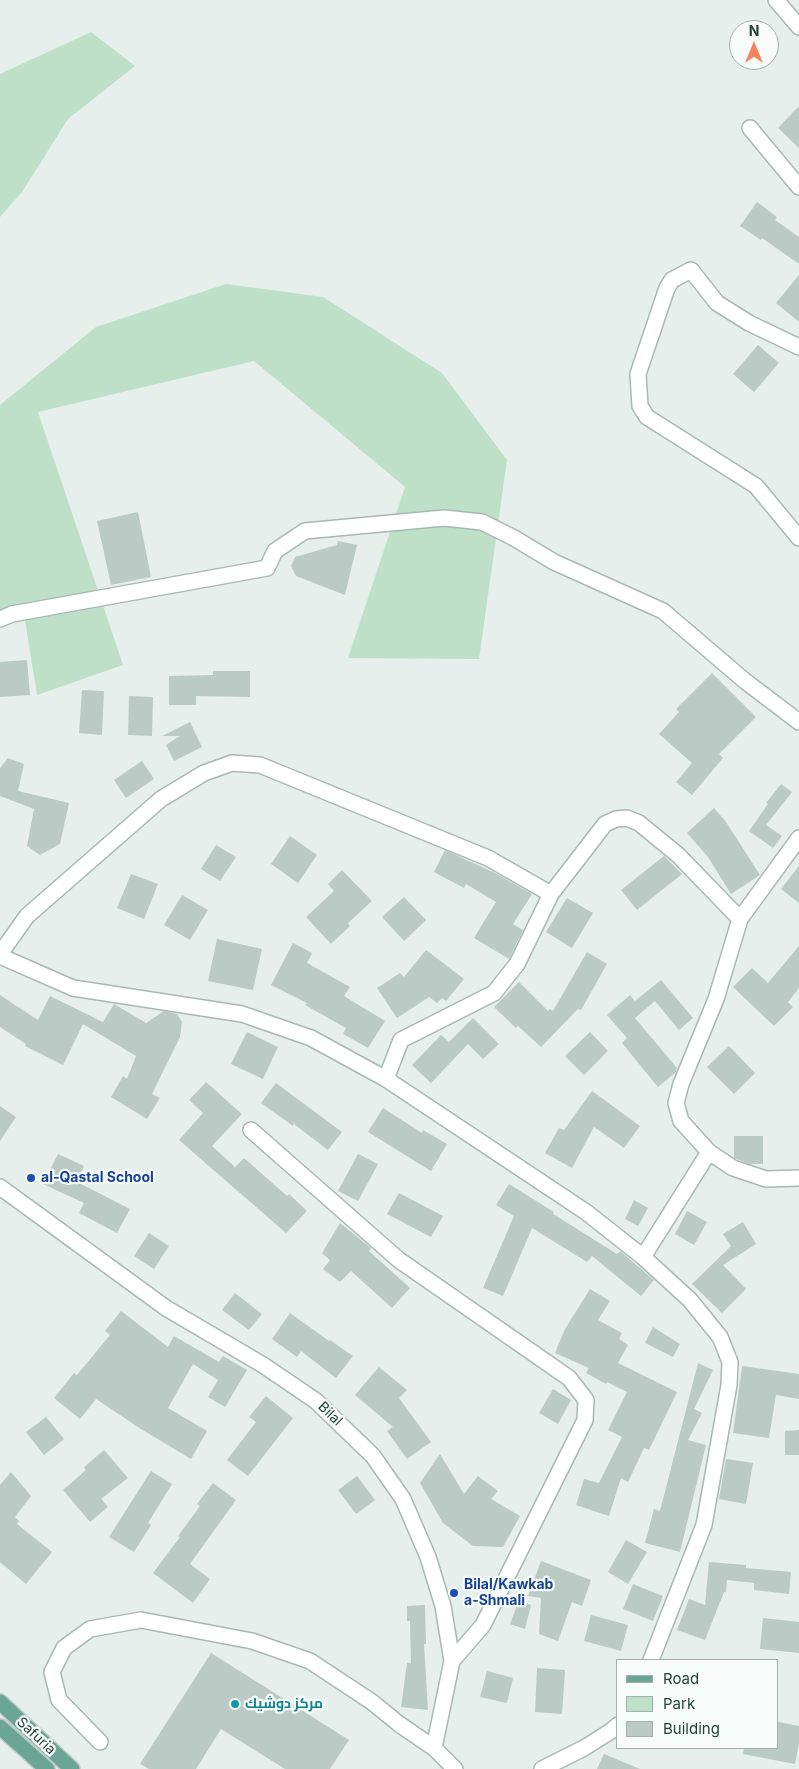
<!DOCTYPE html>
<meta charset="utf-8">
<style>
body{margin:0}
#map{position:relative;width:799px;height:1769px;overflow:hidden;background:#e6efeb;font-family:Inter,sans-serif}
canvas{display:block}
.legend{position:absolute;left:616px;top:1659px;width:162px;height:90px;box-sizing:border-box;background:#f7fbf9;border:1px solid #a3b1ad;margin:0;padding:6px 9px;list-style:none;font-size:15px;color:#24423a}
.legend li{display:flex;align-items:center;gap:10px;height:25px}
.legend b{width:25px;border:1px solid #a3b1ad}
.north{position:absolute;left:729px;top:20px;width:50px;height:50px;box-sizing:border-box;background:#f7fbf9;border:1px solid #a3b1ad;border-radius:50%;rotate:0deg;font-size:14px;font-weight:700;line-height:20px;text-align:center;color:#24423a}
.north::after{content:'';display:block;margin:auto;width:18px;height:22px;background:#f4845f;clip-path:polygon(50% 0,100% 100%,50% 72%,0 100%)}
</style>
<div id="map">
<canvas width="799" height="1769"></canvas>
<ul class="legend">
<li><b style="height:6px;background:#6aa596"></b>Road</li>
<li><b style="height:14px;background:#bfe0c8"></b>Park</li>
<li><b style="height:14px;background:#bbcac4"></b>Building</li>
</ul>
<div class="north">N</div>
</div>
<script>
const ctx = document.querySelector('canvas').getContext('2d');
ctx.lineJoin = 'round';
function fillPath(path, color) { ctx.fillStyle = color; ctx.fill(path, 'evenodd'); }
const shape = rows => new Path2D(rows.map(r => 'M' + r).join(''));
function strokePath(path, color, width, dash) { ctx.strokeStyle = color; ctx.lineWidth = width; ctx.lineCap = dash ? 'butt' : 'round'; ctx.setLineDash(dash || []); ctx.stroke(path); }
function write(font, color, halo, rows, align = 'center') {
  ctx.font = font + ' Inter,Cairo,sans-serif'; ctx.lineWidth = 4.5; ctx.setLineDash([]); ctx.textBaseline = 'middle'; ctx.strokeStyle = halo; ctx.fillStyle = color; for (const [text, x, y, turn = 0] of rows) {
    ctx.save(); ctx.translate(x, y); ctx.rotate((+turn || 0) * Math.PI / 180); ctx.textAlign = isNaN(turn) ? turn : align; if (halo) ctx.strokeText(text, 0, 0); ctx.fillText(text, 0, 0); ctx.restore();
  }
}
fillPath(shape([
 [91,32,135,66,68,119,22,192,0,217,0,74],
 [226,284,323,297,442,373,507,460,479,659,348,658,405,487,254,361,38,412,123,665,37,695,24,614,0,615,0,405,96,327]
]), '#bfe0c8');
fillPath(shape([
 [799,106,799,148,778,128],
 [757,202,777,217,775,220,799,237,799,264,762,238,761,240,740,226],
 [799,275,799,322,776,303],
 [758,345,779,363,754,392,733,374],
 [138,512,151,577,111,585,97,521],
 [338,541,357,545,345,595,296,576,291,566,295,557,337,545],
 [27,660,30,695,0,697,0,662],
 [213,671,250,671,250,697,196,696,196,705,169,705,169,676,213,675],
 [712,673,756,717,719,754,723,758,692,795,676,782,692,763,659,734,679,712,676,709],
 [82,690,104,691,102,735,79,733],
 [129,696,153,697,152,736,128,735],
 [190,722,202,747,174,761,166,745,180,736,162,736],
 [8,758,24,764,18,791,69,803,60,844,40,855,27,846,34,809,0,796,0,768],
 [142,761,154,779,126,798,114,780],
 [781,784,792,792,766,825,782,836,773,848,749,831,768,804,766,803],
 [714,808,726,822,760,875,731,894,708,857,687,833],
 [290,836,317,855,298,883,271,864],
 [216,845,236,857,220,881,201,869],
 [445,850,495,873,532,894,513,924,523,930,509,959,474,938,496,902,466,884,464,888,434,872],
 [664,856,682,874,637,910,621,890],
 [799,866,799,903,781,889],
 [342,870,372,901,348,923,350,926,331,944,306,917,334,891,328,884],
 [131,874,158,884,144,919,117,908],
 [182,895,208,910,190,940,164,925],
 [404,897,426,920,404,941,382,917],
 [567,898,593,913,572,948,546,932],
 [217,939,262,949,253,990,208,981],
 [293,943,312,953,307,963,350,987,344,996,385,1021,368,1048,343,1034,346,1028,305,1005,307,1003,271,985],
 [799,946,799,988,788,1002,793,1007,774,1026,733,987,752,968,768,983],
 [426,950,464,979,446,1001,442,998,437,1003,429,997,397,1018,377,988,400,973,404,977],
 [587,952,607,964,581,1010,578,1009,541,1047,518,1026,516,1028,494,1007,519,982,548,1011,550,1009,553,1011],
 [661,980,693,1018,679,1030,655,1001,635,1018,677,1068,676,1072,658,1087,622,1043,627,1038,607,1015,630,995,635,1001],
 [0,995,38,1020,50,996,103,1022,114,1004,146,1023,164,1011,177,1014,182,1022,180,1037,152,1094,160,1098,147,1119,111,1097,123,1076,127,1079,136,1056,83,1024,63,1065,25,1046,26,1044,0,1027],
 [473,1018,499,1044,483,1059,468,1044,431,1083,412,1065,441,1035,449,1042],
 [247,1032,278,1047,263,1079,231,1064],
 [590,1032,608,1051,584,1075,565,1056],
 [729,1046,755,1073,734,1094,707,1067],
 [206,1082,242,1114,212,1146,235,1167,244,1158,287,1196,289,1194,307,1211,286,1233,179,1140,203,1113,189,1100],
 [276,1083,342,1132,328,1150,294,1124,293,1126,261,1103],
 [592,1091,640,1126,624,1148,594,1127,572,1168,545,1153,559,1128,564,1130],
 [0,1106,16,1117,0,1141],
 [383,1108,422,1133,423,1130,447,1144,431,1171,368,1132],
 [734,1136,763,1136,763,1164,750,1164,734,1158],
 [58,1154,84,1166,77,1182,130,1209,117,1233,79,1213,84,1203,43,1184],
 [358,1154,378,1164,358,1201,338,1191],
 [509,1184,554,1212,553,1214,617,1254,620,1251,654,1280,641,1296,592,1256,587,1262,532,1228,503,1296,483,1288,514,1216,496,1205],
 [399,1193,443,1216,431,1237,387,1214],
 [634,1200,648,1208,638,1226,625,1219],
 [687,1211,707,1222,694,1245,675,1234],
 [743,1222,756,1244,723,1265,746,1289,722,1313,692,1284,731,1246,723,1234],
 [340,1223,371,1248,369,1251,410,1288,392,1308,351,1271,340,1282,323,1269,330,1260,322,1253],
 [149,1233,169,1246,154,1269,134,1256],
 [590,1289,610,1301,598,1320,622,1333,619,1339,628,1345,618,1363,677,1392,649,1450,644,1448,628,1482,621,1478,609,1516,576,1505,584,1479,599,1483,622,1437,608,1430,627,1392,607,1382,606,1384,586,1373,589,1368,555,1353,565,1329],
 [235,1293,262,1314,249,1330,222,1310],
 [121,1311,168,1347,174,1336,219,1362,223,1356,247,1370,225,1407,208,1397,218,1380,193,1364,168,1408,207,1431,191,1459,141,1429,96,1399,80,1419,54,1398,74,1373,77,1375,110,1335,105,1331],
 [290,1313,329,1341,330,1340,353,1356,336,1378,301,1351,297,1357,272,1339],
 [653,1327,680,1344,673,1357,645,1343],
 [698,1363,713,1370,694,1409,702,1413,688,1440,706,1445,680,1552,645,1543,654,1509,660,1511],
 [742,1366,799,1374,799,1399,776,1395,769,1438,733,1433],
 [379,1367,407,1390,399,1398,431,1442,407,1459,387,1431,393,1427,355,1395],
 [553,1389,571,1400,558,1424,539,1413],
 [266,1396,293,1418,248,1476,227,1460,256,1422,249,1417],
 [46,1417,64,1439,44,1455,26,1432],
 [799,1430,799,1455,785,1455,785,1431],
 [104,1450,128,1478,101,1499,108,1507,90,1522,63,1490,86,1470,84,1467],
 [440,1454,464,1494,478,1476,498,1491,491,1499,520,1516,503,1547,473,1546,443,1523,420,1483],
 [726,1459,753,1463,746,1504,719,1499],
 [151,1471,172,1484,148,1523,151,1525,134,1552,109,1537],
 [11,1472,31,1496,15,1517,19,1521,17,1524,52,1552,26,1584,0,1562,0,1485],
 [357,1476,375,1500,356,1514,338,1490],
 [213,1483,236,1500,190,1564,210,1579,193,1603,153,1573,180,1537,178,1536,200,1506,197,1504],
 [626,1540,647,1552,628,1584,608,1572],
 [541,1561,591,1580,582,1606,572,1602,558,1641,539,1634,541,1598,528,1596],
 [709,1562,746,1565,746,1568,791,1572,789,1594,754,1590,754,1583,727,1580,726,1592,724,1592,705,1640,677,1630,689,1599,705,1605],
 [633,1584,663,1596,653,1621,623,1609],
 [519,1600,531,1605,525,1629,510,1624],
 [425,1605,426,1644,424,1644,428,1710,401,1707,407,1663,411,1663,410,1621,407,1621,407,1606],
 [591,1615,628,1625,621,1651,584,1641],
 [763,1618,799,1622,799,1653,760,1649],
 [211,1653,349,1740,330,1769,285,1769,221,1729,196,1769,149,1769,140,1764],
 [537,1668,565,1670,562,1714,535,1712],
 [487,1671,513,1678,507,1703,480,1697],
 [778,1722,799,1726,799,1744,795,1764,743,1754,744,1748,778,1748],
 [604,1754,640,1769,597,1769]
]), '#bbcac4');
const street = shape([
 [776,0,799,27],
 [750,128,799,187],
 [799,347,749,323,717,303,691,270,672,280,667,288,638,374,640,406,647,417,756,486,799,538],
 [0,619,12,614,267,568,275,551,305,531,444,518,482,522,514,538,554,562,663,611,745,681,799,722],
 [0,954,27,916,161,799,204,773,232,763,260,765,488,858,551,894],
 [0,956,73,988,242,1014,311,1038,386,1079,586,1212,643,1257,690,1300,720,1337,730,1362,729,1385,704,1525,651,1660],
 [386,1079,401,1040,494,993,517,964,551,894,605,824,616,819,627,818,639,823,678,855,740,919],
 [251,1130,399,1260,569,1378,586,1400,585,1420,483,1625,452,1661],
 [709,1152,733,1168,766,1179,799,1178],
 [0,1187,166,1308,263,1365,316,1401,373,1456,403,1499,428,1557,443,1606,452,1661,434,1748,455,1769],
 [643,1257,709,1152,681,1121,676,1103,681,1084,716,999,740,919,799,838],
 [100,1742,59,1700,52,1672,64,1648,90,1629,141,1620,252,1641,310,1661,372,1702,399,1724,434,1748],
 [542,1769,584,1748,611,1731,618,1725]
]);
const primary = shape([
 [0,1702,72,1769],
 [0,1727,47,1769]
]);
strokePath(street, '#a8b8b2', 18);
strokePath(primary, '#c2cac8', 18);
strokePath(street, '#fff', 15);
strokePath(primary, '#6aa596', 15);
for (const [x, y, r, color] of [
 [31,1178,5,"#1a4fb4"],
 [454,1593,5,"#1a4fb4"],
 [235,1704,5,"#0f9aa8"]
]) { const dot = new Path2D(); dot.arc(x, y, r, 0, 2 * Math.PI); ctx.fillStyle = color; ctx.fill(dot); strokePath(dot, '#f7fbf9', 2); }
write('bold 14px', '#164399', '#f7fbf9', [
 ["al-Qastal School",41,1178],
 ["Bilal/Kawkab",464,1585],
 ["a-Shmali",464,1601]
], 'left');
write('14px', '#24423a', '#f7fbf9', [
 ["Bilal",330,1414,44],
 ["Safuria",36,1736,43]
]);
write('bold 14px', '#0d838f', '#f7fbf9', [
 ["مركز دوشيك",245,1704]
], 'left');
</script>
